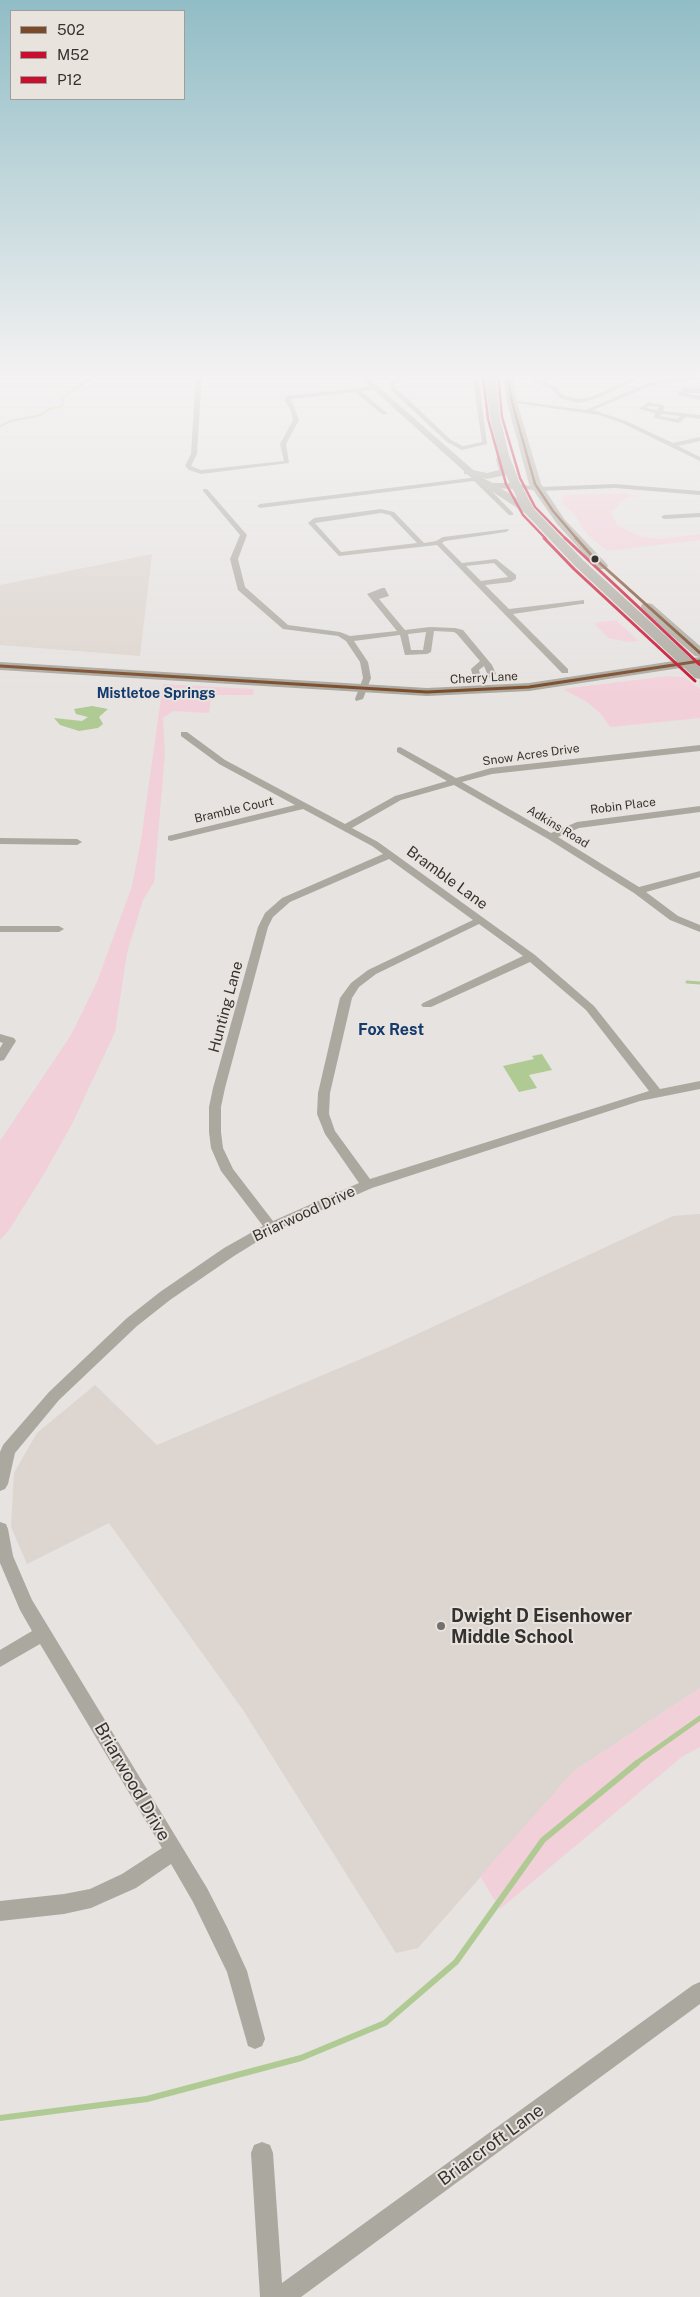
<!DOCTYPE html>
<style>
body{margin:0}
#map{position:relative;width:700px;height:2297px;overflow:hidden;background:#e6e3e1;font-family:"Public Sans",sans-serif}
canvas{display:block}
.legend{position:absolute;left:10px;top:10px;width:175px;height:90px;box-sizing:border-box;background:#e9e3de;border:1px solid #a19d99;margin:0;padding:6px 9px;list-style:none;font-size:15px;color:#353331}
.legend li{display:flex;align-items:center;gap:10px;height:25px}
.legend b{width:25px;border:1px solid #a19d99}
</style>
<div id="map">
<canvas width="700" height="2297"></canvas>
<ul class="legend">
<li><b style="height:6px;background:#7a4b2a"></b>502</li>
<li><b style="height:6px;background:#c8102e"></b>M52</li>
<li><b style="height:6px;background:#c8102e"></b>P12</li>
</ul>
</div>
<script>
const ctx = document.querySelector('canvas').getContext('2d');
ctx.lineJoin = 'round';
function fillPath(path, color) { ctx.fillStyle = color; ctx.fill(path, 'evenodd'); }
const shape = rows => new Path2D(rows.map(r => 'M' + r).join(''));
function strokePath(path, color, width, dash) { ctx.strokeStyle = color; ctx.lineWidth = width; ctx.lineCap = dash ? 'butt' : 'round'; ctx.setLineDash(dash || []); ctx.stroke(path); }
function write(font, color, halo, rows, align = 'center') {
  ctx.font = font + ' "Public Sans",sans-serif'; ctx.lineWidth = 4; ctx.setLineDash([]); ctx.textBaseline = 'middle'; ctx.strokeStyle = halo; ctx.fillStyle = color; for (const [text, x, y, turn = 0] of rows) {
    ctx.save(); ctx.translate(x, y); ctx.rotate((+turn || 0) * Math.PI / 180); ctx.textAlign = isNaN(turn) ? turn : align; if (halo) ctx.strokeText(text, 0, 0); ctx.fillText(text, 0, 0); ctx.restore();
  }
}
fillPath(shape([
 [152,554,140,656,0,645,0,585],
 [700,1214,700,1688,574,1771,418,1948,396,1953,243,1710,109,1523,27,1564,11,1527,14,1473,37,1433,95,1385,157,1445,387,1348,673,1216]
]), '#ddd5cf');
fillPath(shape([
 [619,493,636,496,624,499,611,513,617,525,639,536,659,539,700,534,700,540,607,551,587,534,574,514,561,502,564,495],
 [616,620,639,641,628,642,608,638,594,623],
 [668,676,684,677,700,689,700,718,610,727,601,714,587,702,563,689],
 [163,684,254,689,253,695,211,695,209,713,173,711,163,718,165,753,154,882,143,900,127,953,115,1032,72,1124,44,1174,9,1230,0,1240,0,1141,71,1035,97,982,132,886,141,840],
 [700,1688,700,1747,683,1756,500,1909,480,1876,574,1771]
]), '#f2d0da');
fillPath(shape([
 [92,706,108,709,99,717,103,724,98,728,79,731,60,725,54,718,82,721,88,717,76,714,74,709],
 [542,1054,552,1070,529,1075,537,1088,519,1092,503,1066,534,1059,532,1056]
]), '#b0ca93');
strokePath(shape([
 [0,426,11,421,41,415,49,409,60,407,63,404,62,398,97,374]
]), '#b0ca93', 2);
strokePath(shape([
 [687,982,700,983]
]), '#b0ca93', 3);
strokePath(shape([
 [635,1764,700,1718]
]), '#b0ca93', 5);
strokePath(shape([
 [0,2118,147,2099,301,2058,385,2023,456,1962,543,1840,637,1763]
]), '#b0ca93', 6);
fillPath(shape([
 [196,374,202,374,197,454,191,466,201,470,284,461,280,444,293,420,291,411,284,400,287,396,375,386,377,389,361,391,388,414,383,415,355,392,291,399,299,420,286,444,289,463,201,474,189,470,185,466,191,454,196,374],
 [402,374,408,374,395,384,397,389,451,440,463,446,482,442,472,374,478,374,487,444,462,450,447,442,391,390,389,383,402,374],
 [528,374,534,374,540,380,554,374,562,374,545,382,555,387,564,396,578,399,591,397,642,374,650,374,595,399,578,403,560,398,551,389,532,381,528,374],
 [700,375,700,379,653,385,593,410,626,421,673,443,700,437,700,441,678,446,700,457,700,461,622,423,599,415,509,402,512,400,586,410,650,382,700,375],
 [684,388,700,389,700,393,684,393,700,396,700,400,678,395,678,393,684,388],
 [648,402,663,405,665,407,663,411,700,415,700,419,686,417,679,423,654,418,655,413,639,409,648,402],
 [649,406,659,407,657,410,647,408,649,406],
 [661,414,680,416,678,419,660,416,661,414],
 [478,477,513,513,513,515,509,515,474,481,260,508,257,506,260,504,478,477],
 [516,484,539,487,615,484,700,491,700,495,615,488,539,491,514,487,513,486,516,484],
 [203,489,207,489,247,535,238,559,245,587,288,625,340,632,350,636,397,631,367,594,382,588,385,588,389,596,379,599,405,630,430,627,455,628,463,630,492,665,496,674,484,680,473,677,471,669,480,661,457,634,454,632,434,631,431,652,427,654,405,655,400,635,354,641,368,662,371,678,363,699,356,701,355,699,363,678,360,662,346,641,338,636,283,629,238,590,230,559,240,535,203,491,203,489],
 [426,632,423,650,411,650,408,634,426,632],
 [484,666,487,673,484,675,480,674,479,670,484,666],
 [381,509,394,512,424,543,436,541,443,537,508,529,509,530,506,532,445,541,442,543,462,563,496,559,516,575,516,579,511,582,485,585,509,609,584,600,584,604,581,604,513,614,568,669,568,673,562,673,437,545,339,556,308,523,314,518,381,509],
 [381,513,390,515,417,543,341,552,315,523,381,513],
 [494,563,508,577,481,581,466,566,494,563],
 [700,513,700,517,664,519,661,517,664,515,700,513],
 [181,732,187,732,225,760,345,824,395,796,447,781,397,752,397,748,400,747,456,778,491,768,700,745,700,751,492,774,462,782,551,833,577,822,700,806,700,812,579,828,558,837,639,887,700,871,700,877,646,892,678,916,700,925,700,932,670,920,634,893,548,839,454,785,401,800,352,828,378,842,535,955,594,1006,660,1089,700,1081,700,1089,640,1101,372,1188,276,1230,234,1256,170,1300,137,1326,59,1400,15,1453,8,1484,5,1489,0,1491,0,1452,3,1445,49,1392,127,1318,160,1292,224,1248,263,1226,221,1171,211,1148,209,1132,209,1107,213,1088,258,927,265,913,282,898,383,854,372,846,303,809,171,841,168,840,168,836,295,805,219,764,181,736,181,732],
 [389,859,473,920,368,970,351,983,340,998,318,1093,317,1114,325,1134,359,1183,273,1221,233,1169,223,1148,221,1132,221,1107,225,1088,268,927,273,917,290,902,389,859],
 [479,924,523,956,423,1003,421,1005,423,1007,431,1007,530,962,586,1010,649,1091,370,1179,335,1131,329,1114,330,1093,352,998,359,987,376,974,479,924],
 [0,838,77,839,82,842,77,845,0,844,0,838],
 [0,926,59,926,64,929,59,932,0,932,0,926],
 [0,1034,14,1038,16,1041,4,1060,0,1061,0,1048,3,1043,0,1042,0,1034],
 [0,1522,6,1524,8,1529,13,1556,32,1600,207,1888,227,1927,247,1971,265,2039,262,2046,255,2049,248,2046,227,1972,193,1902,171,1864,136,1888,91,1908,64,1914,0,1921,0,1901,64,1894,90,1889,122,1874,162,1848,40,1644,0,1667,0,1650,32,1631,20,1610,0,1563,0,1522],
 [700,1982,700,2004,301,2297,260,2297,251,2153,254,2145,262,2142,270,2145,273,2153,282,2283,693,1985,700,1982]
]), '#aba8a0');
fillPath(shape([
 [356,374,364,374,481,477,492,483,516,483,520,486,516,489,490,488,475,481,356,374]
]), '#aba8a0');
fillPath(shape([
 [700,657,700,665,529,691,427,696,0,670,0,662,427,688,529,683,700,657]
]), '#aaa89f');
fillPath(shape([
 [485,374,495,374,500,418,509,455,519,481,534,509,583,560,700,667,700,679,695,678,575,566,525,513,479,483,485,480,489,481,517,498,506,475,487,479,464,474,464,470,468,469,487,473,499,470,496,459,499,455,490,418,485,374],
 [502,374,512,374,517,402,541,484,565,520,606,563,608,566,606,569,598,569,557,524,529,484,507,402,502,374],
 [647,603,652,604,700,646,700,657,695,656,642,610,641,607,642,604,647,603]
]), '#aeaba2');
strokePath(shape([
 [507,374,512,402,535,484,553,511,577,539]
]), '#7a4b2a', 2.5);
strokePath(shape([
 [576,538,593,557,700,653],
 [0,666,427,692,529,687,700,661]
]), '#7a4b2a', 3);
strokePath(shape([
 [483,375,488,419,506,484,523,515,546,539]
]), '#c8102e', 2.5);
strokePath(shape([
 [544,538,574,569,695,681]
]), '#c8102e', 3);
strokePath(shape([
 [498,374,502,417,520,478,535,507,566,539]
]), '#c8102e', 2.5);
strokePath(shape([
 [565,538,700,665]
]), '#c8102e', 3);
const sky = ctx.createLinearGradient(0, 0, 0, 696);
sky.addColorStop(0, '#91bdc6');
sky.addColorStop(0.54, '#f4f2f2');
sky.addColorStop(1, '#f4f2f200');
ctx.fillStyle = sky;
ctx.fillRect(0, 0, 700, 696);
for (const [x, y, r, color] of [
 [595,559,4.5,"#353331"],
 [441,1626,5,"#73716f"]
]) { const dot = new Path2D(); dot.arc(x, y, r, 0, 2 * Math.PI); ctx.fillStyle = color; ctx.fill(dot); strokePath(dot, '#e9e3de', 2); }
write('12px', '#353331', '#e9e3de', [
 ["Cherry Lane",484,678,-3],
 ["Snow Acres Drive",531,755,-8],
 ["Robin Place",623,806,-7],
 ["Bramble Court",234,810,-13],
 ["Adkins Road",558,827,31]
]);
write('bold 14px', '#133b6f', '#e9e3de', [
 ["Mistletoe Springs",156,694]
]);
write('15px', '#353331', '#e9e3de', [
 ["Bramble Lane",447,878,36],
 ["Hunting Lane",226,1007,-75],
 ["Briarwood Drive",304,1214,-25]
]);
write('bold 16px', '#133b6f', '#e9e3de', [
 ["Fox Rest",391,1030]
]);
write('bold 18px', '#353331', '#e9e3de', [
 ["Dwight D Eisenhower",451,1616],
 ["Middle School",451,1637]
], 'left');
write('18px', '#353331', '#e9e3de', [
 ["Briarwood Drive",132,1782,60],
 ["Briarcroft Lane",491,2145,-36]
]);
</script>
